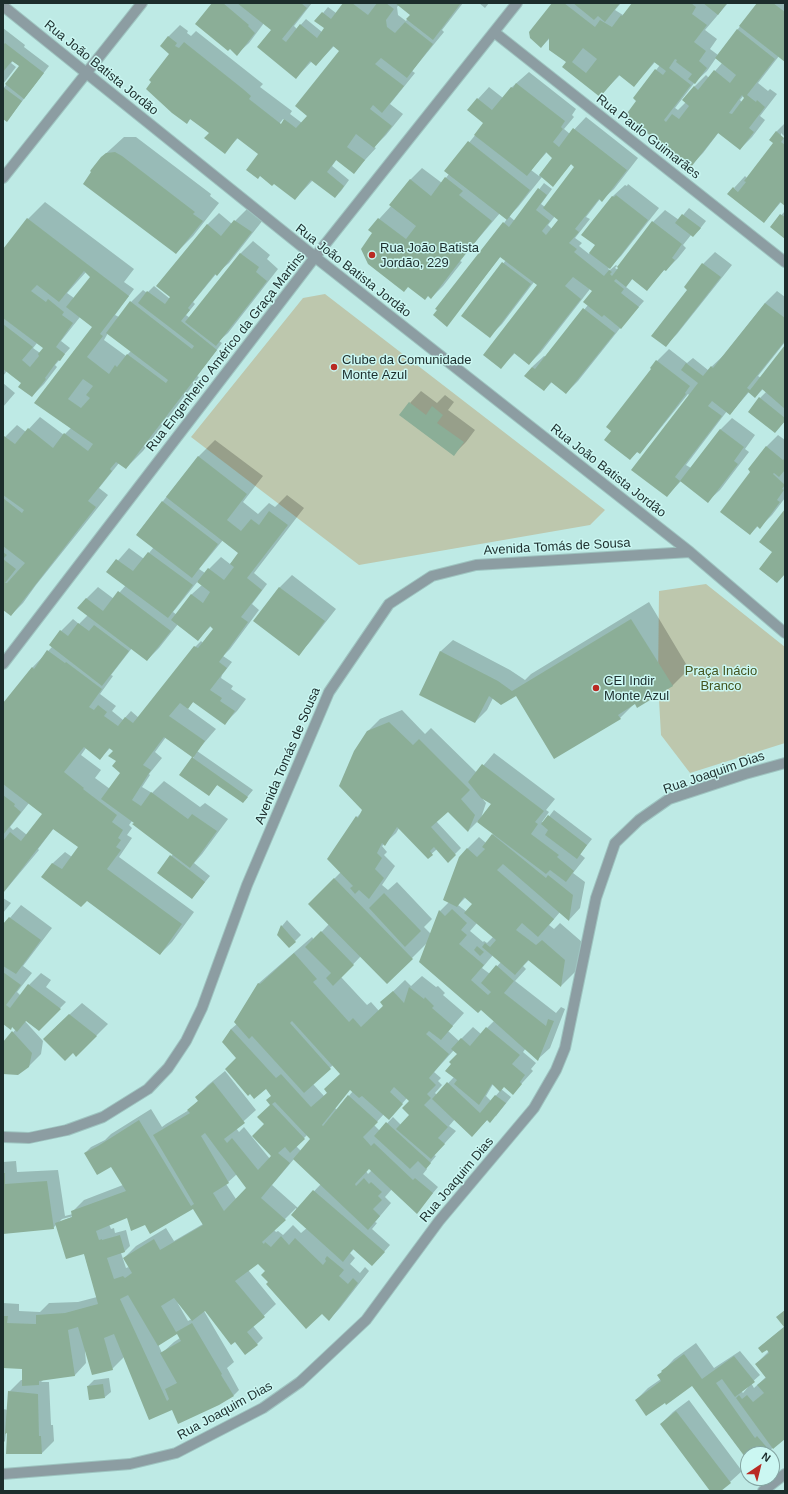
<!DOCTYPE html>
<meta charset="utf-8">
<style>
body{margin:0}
#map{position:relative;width:788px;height:1494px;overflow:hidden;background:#beeae5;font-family:Arial,sans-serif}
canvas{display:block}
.frame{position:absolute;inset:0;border:4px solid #1c2d2c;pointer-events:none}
.north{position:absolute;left:740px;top:1446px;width:40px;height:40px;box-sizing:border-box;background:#cbf7f2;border:1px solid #85a6a3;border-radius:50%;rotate:35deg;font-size:11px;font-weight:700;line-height:16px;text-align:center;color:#1c2d2c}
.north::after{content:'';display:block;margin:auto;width:14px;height:18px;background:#b92a23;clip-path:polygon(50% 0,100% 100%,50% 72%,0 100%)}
</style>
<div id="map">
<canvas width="788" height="1494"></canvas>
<div class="frame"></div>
<div class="north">N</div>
</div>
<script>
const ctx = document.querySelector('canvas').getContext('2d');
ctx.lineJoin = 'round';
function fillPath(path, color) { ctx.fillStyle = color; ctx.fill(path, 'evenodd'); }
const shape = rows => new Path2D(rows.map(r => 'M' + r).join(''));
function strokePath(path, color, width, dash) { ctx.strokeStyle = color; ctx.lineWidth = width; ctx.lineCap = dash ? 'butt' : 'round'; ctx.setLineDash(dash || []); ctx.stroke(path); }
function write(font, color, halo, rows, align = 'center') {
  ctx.font = font + ' Arial,sans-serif'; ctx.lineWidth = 3; ctx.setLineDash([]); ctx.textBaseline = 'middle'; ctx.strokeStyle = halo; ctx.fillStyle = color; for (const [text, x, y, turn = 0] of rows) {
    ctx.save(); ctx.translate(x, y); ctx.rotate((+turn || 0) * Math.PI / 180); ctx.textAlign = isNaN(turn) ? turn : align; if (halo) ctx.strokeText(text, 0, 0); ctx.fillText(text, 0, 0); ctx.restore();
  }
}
fillPath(shape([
 [325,294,605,510,590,525,359,565,191,437,303,298],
 [706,584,785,647,785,743,690,773,661,735,658,682,659,591]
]), '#bdc7ad');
fillPath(shape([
 [213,3,312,3,294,26,297,29,306,19,322,32,325,28,323,13,328,7,336,13,344,3,463,3,442,30,444,32,412,71,415,73,390,104,403,114,386,135,374,147,376,148,354,172,337,159,332,166,349,180,341,191,335,197,313,180,295,199,259,154,238,138,224,152,210,133,191,118,187,123,171,54,168,37,180,25,188,31,187,33,191,36,196,31,263,84,260,87,292,111,290,114,302,123,309,116,340,51,334,46,316,65,312,61,296,78,272,30,264,23,249,43,237,54],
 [399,5,411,14,406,21,398,15,397,7],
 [283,119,285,120,267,140],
 [479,3,489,3,485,8],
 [553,3,621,3,615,10,623,15,633,3,728,3,705,30,717,39,710,49,718,55,758,3,785,3,785,61,779,56,758,83,768,91,770,89,777,94,760,116,765,120,752,137,740,149,719,132,703,153,691,165,634,98,660,65,655,62,634,86,620,75,600,95,567,62,550,38,541,47],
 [716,58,722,63,709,78,706,75,694,87,686,102,678,110,675,108,695,82,707,71],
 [744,95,746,98,742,102,740,100],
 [3,28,25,45,24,47,49,66,7,121,3,118,3,89,20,66,13,61,11,63,16,67,3,84],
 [529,72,576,109,572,115,574,117,564,129,570,134,586,117,638,158,614,189,602,200,600,199,586,217,590,219,575,238,582,243,579,246,589,254,596,245,613,196,625,185,627,186,628,184,659,208,621,256,608,269,610,270,616,265,618,267,653,222,665,210,679,220,689,208,706,221,699,230,691,235,683,245,686,248,678,258,666,270,665,269,647,289,633,278,630,282,626,287,644,301,621,327,578,381,566,393,552,382,544,390,532,367,544,356,546,357,588,305,593,291,590,289,541,352,529,364,515,353,501,367,538,285,534,282,502,324,490,336,463,315,506,260,501,256,447,325,504,223,507,219,500,213,466,253,460,261,462,262,443,286,431,298,374,233,369,230,392,205,410,180,422,168,442,183,449,174,446,171,485,123,478,99,489,87,503,98,512,87],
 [547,152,554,158,539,176,531,170],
 [571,164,575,167,545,207,541,204,552,189,544,183,515,221,509,216,518,207,542,177,553,185],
 [555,216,560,220,552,229,548,225],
 [617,266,620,268,618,270,615,268],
 [785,123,785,137,781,133,781,136,785,139,785,205,781,202,764,222,734,188,745,176,747,178,774,143,776,132],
 [124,137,136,137,211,194,210,196,219,203,193,236,176,253,93,172,101,158],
 [45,202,134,269,124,282,134,289,115,315,119,317,131,302,143,290,147,293,154,286,170,299,207,225,219,213,232,224,247,209,263,220,229,263,216,274,193,302,195,304,186,315,190,318,241,253,253,241,270,255,267,259,278,269,228,333,219,341,222,343,197,376,199,377,143,451,126,468,119,463,99,488,108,495,36,585,23,603,11,615,3,609,3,439,17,425,26,432,40,417,64,435,72,427,36,402,93,327,80,317,61,341,70,348,55,365,57,367,44,384,32,396,22,383,7,371,3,376,3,251,28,219],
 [86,272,92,277,74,298,67,293],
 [108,333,131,351,126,356,104,340],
 [37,343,44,348,40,353,33,348],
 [785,211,785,238,771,227],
 [715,252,732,265,677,334,665,346,689,290,703,264],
 [777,291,785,297,785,342,758,376,761,378,785,346,785,421,775,432,760,398,766,392,763,389,755,397,749,392,730,414,727,411,686,465,691,468,720,430,732,418,755,435,745,449,749,452,720,490,708,501,681,481,667,496,689,395,688,394,651,440,640,452,638,451,630,459,652,369,657,361,669,349,687,363,693,358,708,370,724,355,765,303],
 [3,383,15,393,3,407],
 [421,391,437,403,445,395,454,402,448,410,475,430,466,442,454,454,410,403],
 [778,435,785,440,785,498,772,515,760,527,758,526,750,534,752,472,749,469,767,446],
 [215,440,263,476,243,502,258,514,269,503,275,507,287,495,304,508,254,573,267,584,252,604,259,610,230,649,223,656,232,662,222,675,221,678,233,686,231,689,246,699,237,711,225,723,194,701,187,708,216,729,197,751,253,790,243,802,218,784,209,795,181,775,194,757,166,737,155,752,162,758,149,774,150,775,142,787,152,793,164,781,200,807,205,803,228,819,202,854,194,863,210,876,192,898,171,856,174,854,132,821,129,825,132,828,127,835,132,838,119,857,194,912,172,942,160,954,87,900,42,877,53,863,65,852,72,857,79,847,54,828,38,849,39,850,3,893,3,705,32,668,52,647,50,645,61,631,73,619,79,624,88,615,86,599,98,587,114,599,126,585,108,572,129,548,144,559,154,547,137,534,198,457],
 [223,540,240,553,230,564,221,557,205,573,199,569],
 [198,581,202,585,192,594,177,615,173,612],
 [178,624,198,639,211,626,214,629,203,643,201,641,195,647,139,718,131,711,123,720,112,711,116,706,100,694,113,676,111,675,132,648,147,660,159,648],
 [86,748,100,759,110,748,114,750,122,772,110,789,95,778,101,770,81,755],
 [29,803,44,814,27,835,17,827,13,830,10,827],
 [292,575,336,609,310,642,299,654,255,621,280,587],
 [649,602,689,669,672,686,635,703,620,718,516,695,493,698,487,710,475,722,421,694,441,651,453,640,510,670,525,680,531,674],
 [402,710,425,734,431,728,477,773,494,753,555,799,546,810,549,812,542,822,544,823,554,810,592,839,580,854,585,858,573,873,585,882,580,908,569,920,560,912,549,925,554,929,560,923,582,942,578,969,561,986,529,960,523,966,526,969,515,981,556,1013,561,1007,565,1009,550,1048,538,1059,526,1048,523,1052,536,1063,531,1069,533,1071,513,1093,504,1086,501,1089,511,1097,496,1116,488,1119,472,1136,455,1119,449,1126,456,1131,434,1155,436,1156,426,1168,427,1169,423,1174,438,1187,422,1206,392,1189,385,1197,391,1203,375,1222,377,1223,372,1229,390,1245,378,1259,354,1249,350,1253,355,1258,350,1264,360,1273,365,1267,369,1271,340,1308,329,1320,322,1313,270,1282,266,1271,258,1262,248,1270,276,1304,253,1326,263,1338,257,1344,235,1341,206,1309,204,1311,234,1362,227,1368,239,1390,234,1395,172,1408,124,1357,112,1369,86,1351,85,1351,86,1363,75,1375,44,1379,41,1382,49,1382,51,1425,53,1425,54,1441,42,1453,8,1432,6,1432,5,1441,3,1443,3,1409,8,1410,9,1392,21,1380,23,1380,23,1368,5,1352,3,1352,3,1303,19,1304,19,1311,40,1312,49,1303,78,1302,97,1297,84,1253,56,1225,53,1228,3,1233,3,1162,16,1161,17,1172,58,1170,65,1216,73,1214,72,1212,84,1200,123,1185,111,1165,85,1153,91,1147,105,1140,111,1134,151,1109,162,1127,166,1124,189,1110,199,1100,196,1097,208,1085,225,1071,256,1110,236,1128,239,1132,244,1127,270,1159,272,1156,265,1124,271,1105,272,1095,224,1042,231,1029,237,1024,236,1022,259,983,312,937,314,940,329,924,309,904,341,872,344,837,357,817,363,811,368,731,380,719],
 [482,798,492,803,481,818,486,803],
 [448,810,468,831,478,821,494,833,486,843,479,837,467,849,449,902,440,911,431,934,424,927,432,919,397,882,388,890,382,885,395,866,384,855,387,852,382,846,396,833,399,828,428,857,437,849,448,861,461,848,436,821],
 [466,897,474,904,467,912,458,905],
 [477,923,493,937,487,943,484,941,483,942,470,931],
 [427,943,494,1021,481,1034,473,1027,459,1041,448,1031,464,1013,443,995,445,993,438,986,436,987,422,976,411,986,405,980,382,1002,384,1005,379,1011,371,1002,367,1005,341,977,361,956,387,983],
 [493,955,501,962,490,974,482,968],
 [454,1050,458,1054,454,1077,437,1095,435,1093,442,1085,438,1081,441,1078,434,1072],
 [333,1065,341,1074,328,1092,324,1096,313,1084],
 [493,1084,500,1091,491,1101,486,1096],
 [350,1089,353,1091,337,1110,335,1108],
 [407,1098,410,1101,411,1115,401,1125,393,1117,380,1131,374,1125,384,1114,400,1106],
 [307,1135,311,1139,301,1151,296,1146],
 [294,1159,321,1184,298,1208,272,1185],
 [369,1168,372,1170,368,1174,366,1171],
 [237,1174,247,1188,236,1199,226,1184],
 [193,1207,203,1224,174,1241,166,1228,136,1246,124,1258,129,1267,126,1268,121,1253,124,1252,130,1246,126,1230,115,1233,114,1228,111,1229,109,1224,128,1216,146,1224],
 [296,1208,307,1228,301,1233,293,1225,283,1235,278,1231,276,1232,274,1230],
 [77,1215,59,1222,62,1219],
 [177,1302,192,1319,188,1321],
 [178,1333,180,1338,174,1342,162,1353,158,1344],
 [3,898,11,903,3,913],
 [21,905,52,928,23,966,32,973,17,992,21,996,29,985,41,973,51,980,46,987,66,1002,39,1030,24,1019,23,1019,43,1041,41,1054,29,1066,3,1073,3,1044,16,1029,13,1026,10,1029,3,1023,3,926],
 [287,920,301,935,295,941,278,935,282,926],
 [82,1003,108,1024,76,1056,56,1027],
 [785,1310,785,1438,765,1454,748,1454,748,1460,692,1385,665,1401,636,1400,648,1388,661,1379,659,1375,674,1359,696,1343,714,1368,740,1351,760,1375,751,1383,754,1388,766,1377,756,1364,769,1351,767,1348,759,1348,785,1326,777,1317],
 [749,1386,743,1393,741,1391],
 [109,1378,111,1392,105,1397,88,1386,94,1380],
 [689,1400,742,1471,720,1491,711,1491,661,1424,673,1412]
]), '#0003');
fillPath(shape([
 [212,3,223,3,249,25,248,26,255,33,237,56,230,49,228,51,195,24],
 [237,3,301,3,307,8,282,39,286,42,300,24,317,38,324,28,314,21,322,12,331,19,343,3,352,3,368,15,377,3,386,3,394,9,386,20,387,27,395,33,405,22,433,44,407,78,381,58,375,64,404,86,382,113,373,105,370,109,392,126,374,148,356,134,347,147,365,160,354,174,336,160,327,172,344,186,335,198,311,180,295,200,274,184,272,186,260,176,258,179,246,170,258,154,237,138,225,154,204,138,209,133,190,119,187,124,172,113,146,89,151,82,149,80,169,54,160,46,168,36,177,43,175,46,179,48,184,42,243,89,251,96,249,99,281,124,284,119,296,128,307,116,295,106,339,51,333,46,316,66,310,61,296,79,257,47,271,30],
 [395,3,461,3,433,40,406,19,410,15],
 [552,3,564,3,595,27,600,20,612,27,621,15,622,16,632,3,691,3,696,7,692,14,707,25,694,42,706,51,699,61,707,68,695,84,688,79,692,74,676,62,677,60,675,59,669,68,691,85,664,120,666,122,672,114,679,119,689,106,682,100,694,86,698,90,714,70,730,83,736,75,715,58,737,29,775,59,747,95,756,102,757,100,765,107,749,128,754,132,740,150,718,133,691,167,625,116,636,101,633,98,655,69,663,75,666,71,654,62,634,87,619,75,600,97,562,67,566,62,549,50,549,38,541,48,530,38,529,32],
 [583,48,597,59,586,73,572,62],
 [742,95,744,98,732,114,729,113],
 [573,3,620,3,605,22,598,16,594,20],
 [703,3,727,3,718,15],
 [757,3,773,3,785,12,785,62,739,26],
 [5,43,44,73,24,99,5,84,19,66,12,61,3,72,3,45],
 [516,83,565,121,561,127,563,129,553,142,559,147,573,128,627,170,602,202,599,199,575,229,579,232,569,243,577,249,574,252,604,276,609,270,612,272,610,274,612,276,618,268,617,267,652,221,682,244,672,258,675,260,666,271,664,270,647,291,632,279,626,287,616,279,614,281,624,289,621,293,639,307,621,329,604,315,602,317,583,302,592,291,573,277,565,286,581,299,529,365,514,353,501,369,483,355,537,285,500,257,447,327,433,315,437,310,435,309,503,222,509,227,538,188,547,195,536,210,550,221,542,231,546,235,558,220,543,208,574,167,571,164,553,187,539,175,552,158,546,152,527,176,474,135,483,123,467,110,477,98,492,110,511,87,513,88],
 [3,87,22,101,7,122,3,119],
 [776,131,784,138,781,142,785,145,785,206,780,202,764,223,727,194,733,187,738,192,746,182,744,181,773,143,769,140],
 [468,141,530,190,507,220,444,171],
 [115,152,122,156,195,212,193,214,203,221,176,254,83,184,91,172,90,171,101,157,106,153],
 [445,177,463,191,459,195,492,221,460,261,431,299,428,296,425,300,408,287,404,292,368,264,361,249,372,233,368,230,378,218,406,239,416,226,389,205,410,179,431,196],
 [616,195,648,220,610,269,589,253,595,245,581,235,612,196,614,197],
 [682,214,701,228,693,237,675,223],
 [780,214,785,217,785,239,770,227],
 [27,218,129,296,100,334,103,336,87,357,109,374,115,365,117,367,127,354,166,383,168,380,106,333,130,301,192,349,194,346,138,303,147,291,165,304,170,297,156,286,207,224,221,236,234,220,252,232,217,276,215,274,188,308,190,310,181,321,217,350,126,469,116,462,110,469,112,471,88,501,96,507,11,616,3,610,3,552,7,555,3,559,16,569,5,583,7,583,25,563,3,546,3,498,22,513,24,510,3,495,3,438,4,436,15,444,28,428,53,448,64,433,88,451,93,444,34,403,92,327,66,307,90,277,84,271,59,302,37,285,31,291,46,302,48,299,64,312,62,315,73,323,56,347,65,354,60,361,58,360,45,378,46,379,32,397,18,387,21,383,3,369,3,324,33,347,22,360,30,367,39,356,38,354,43,348,3,318,3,249],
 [83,379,93,386,86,395,90,398,81,408,68,399],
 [240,253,259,267,256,272,267,281,216,346,185,322],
 [502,262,531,284,490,338,461,316],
 [702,263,721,277,666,347,651,336,687,290,684,287],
 [765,303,785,318,785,341,747,388,750,390,785,345,785,409,762,389,755,398,748,392,730,415,712,401,708,406,722,416,675,477,680,481,667,497,631,470,698,383,681,370,686,363,703,376,711,366,713,368],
 [583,308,615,333,566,394,551,382,544,391,524,376,532,367,535,369],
 [656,360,690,386,685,393,686,394,640,454,637,452,630,460,604,440,611,431,606,427,651,369,650,368],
 [759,397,785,418,785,421,775,433,748,412],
 [409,402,426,415,432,406,443,415,437,423,464,442,454,456,399,415],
 [720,429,744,447,734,461,738,464,708,503,680,481],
 [766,446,783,460,785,458,785,470,779,477,774,473,773,474,785,485,782,489,784,490,777,500,780,502,760,529,757,526,750,535,720,512,750,472,748,469],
 [198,456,247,494,227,520,241,531,251,519,259,525,269,511,288,525,247,578,262,590,241,617,248,622,219,662,227,668,210,690,222,698,220,701,235,711,225,725,193,702,188,709,180,703,169,716,205,741,193,758,248,797,243,803,217,785,209,796,179,775,192,757,164,737,143,765,151,770,132,800,141,806,151,792,188,819,192,814,217,831,190,868,132,824,134,823,101,799,120,773,112,766,116,761,108,756,113,751,109,748,100,760,84,747,64,772,84,788,83,789,117,815,112,822,123,830,118,838,121,840,116,847,121,850,107,869,182,924,160,955,87,901,81,907,41,877,52,863,62,869,78,847,53,829,3,893,3,841,10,832,21,841,42,814,3,784,3,703,32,667,34,669,47,650,65,663,66,662,102,689,89,707,94,710,98,705,107,712,104,716,118,726,125,717,133,723,194,646,198,648,213,629,210,626,198,641,171,620,191,594,203,603,210,592,197,582,208,568,224,580,234,567,230,564,238,553,166,497],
 [162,501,218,544,192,578,136,535],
 [785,509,785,574,777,583,759,569,772,552,759,542],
 [148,552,193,585,168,618,106,572,116,559,133,571],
 [279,587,325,621,299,656,253,621],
 [118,591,171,631,147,661,77,608,86,598,103,611],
 [631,619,673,686,637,708,635,704,618,715,621,719,554,759,516,696,501,705,489,696,475,723,419,695,440,651,498,681,512,691],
 [78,623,89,631,94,625,129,651,102,686,49,645,60,630,68,636],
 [389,722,413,745,419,739,470,790,461,799,475,815,468,832,448,812,431,827,456,855,448,863,434,847,430,851,433,855,428,859,397,827,385,846,382,843,377,853,382,858,375,869,384,878,369,899,359,890,355,894,350,888,353,886,327,859,356,816,358,818,362,810,339,786,354,751,367,731],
 [482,764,544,811,535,822,538,824,531,834,559,855,557,857,574,871,566,882,550,870,546,874,477,822,491,804,481,798,468,782],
 [3,795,15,804,14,806,21,812,3,835],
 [548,815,587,845,577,859,545,835,548,830,541,824],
 [492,834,546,878,548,875,573,895,569,921,503,864,497,870,554,919,538,937,522,923,516,930,536,945,542,940,565,960,561,987,528,960,515,975,482,947,485,943,490,947,496,940,464,913,472,904,464,897,457,907,443,900,459,857,467,848,477,857,485,849,482,847],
 [170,855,205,882,192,899,157,873],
 [334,878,413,959,387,984,308,904],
 [384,893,421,931,405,947,369,908],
 [452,909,467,923,461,930,467,935,459,944,484,965,471,980,488,995,491,992,481,983,496,965,514,981,504,993,546,1026,548,1019,554,1021,538,1061,481,1010,478,1013,419,962,439,910,445,916],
 [9,917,41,940,16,974,3,966,3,924],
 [281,925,296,942,289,948,277,935],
 [321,931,354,965,333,986,326,978,331,973,305,947],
 [477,946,484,952,480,956,474,950],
 [294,953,317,979,313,982,349,1022,353,1018,361,1027,383,1006,380,1002,393,991,404,1003,409,987,424,999,425,997,434,1006,432,1008,453,1026,441,1040,429,1031,426,1034,449,1054,429,1078,436,1085,427,1094,431,1098,424,1105,448,1127,438,1138,445,1144,431,1159,396,1129,409,1115,402,1108,409,1101,394,1087,390,1092,403,1104,389,1120,362,1096,359,1098,350,1090,322,1125,323,1126,348,1095,378,1122,363,1137,371,1146,374,1143,413,1180,415,1178,433,1193,417,1214,369,1169,355,1184,356,1186,364,1178,369,1184,371,1182,382,1192,378,1196,382,1200,373,1209,380,1216,368,1230,293,1159,310,1139,275,1102,272,1104,305,1139,290,1153,285,1147,278,1153,290,1163,261,1198,286,1220,262,1242,264,1244,265,1242,271,1247,281,1236,289,1245,295,1238,323,1265,326,1261,325,1259,327,1256,344,1270,339,1276,348,1284,353,1278,358,1283,329,1321,322,1314,306,1329,266,1284,268,1282,261,1275,265,1271,258,1264,235,1281,265,1317,247,1332,258,1345,245,1355,235,1342,231,1345,205,1311,192,1321,174,1298,161,1306,176,1332,192,1323,222,1374,221,1375,234,1396,219,1405,178,1424,172,1410,149,1420,114,1334,104,1338,113,1370,92,1375,78,1327,68,1330,75,1376,39,1381,39,1385,22,1386,22,1369,3,1368,4,1353,3,1353,3,1316,8,1316,7,1323,36,1324,36,1315,65,1313,98,1304,84,1254,66,1259,55,1223,72,1217,71,1211,126,1191,111,1167,97,1175,84,1153,98,1146,139,1120,191,1206,194,1204,153,1135,190,1113,187,1110,198,1101,195,1097,213,1082,245,1123,224,1139,227,1143,232,1138,258,1170,271,1156,252,1136,264,1124,257,1117,270,1105,266,1100,271,1096,266,1089,254,1099,250,1094,248,1096,225,1069,236,1058,222,1042,231,1029,276,1078,281,1074,311,1107,327,1093,324,1089,340,1074,292,1021,290,1023,331,1069,304,1093,252,1036,249,1039,234,1022,258,983,260,984],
 [205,1133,246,1188,224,1211,213,1193,229,1183,201,1136],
 [193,1209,203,1225,160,1250,154,1239,123,1258,132,1273,125,1278,123,1276,114,1279,107,1258,125,1252,120,1235,102,1240,102,1239,99,1240,96,1231,127,1218,131,1231,145,1225,150,1234],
 [128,1295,158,1346,177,1334,181,1341,160,1353,177,1383,165,1389,169,1399,167,1401,120,1299],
 [3,972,21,985,6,1005,10,1008,28,984,61,1009,39,1031,26,1021,17,1032,12,1027,11,1030,3,1024],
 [69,1014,97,1036,76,1057,73,1053,65,1061,43,1039],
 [486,1027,520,1055,512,1064,525,1075,520,1082,522,1084,513,1095,504,1087,500,1092,492,1084,479,1105,454,1084,457,1080,445,1071,451,1064,449,1062,457,1054,451,1049,461,1038,470,1046],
 [12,1031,32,1053,29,1067,18,1075,3,1074,3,1042],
 [447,1082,480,1113,495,1095,506,1103,490,1123,487,1120,472,1137,432,1099],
 [386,1122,431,1163,426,1169,418,1161,410,1169,374,1136],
 [3,1173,5,1173,5,1184,47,1181,54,1229,3,1234],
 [313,1190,385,1252,372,1266,353,1249,343,1262,291,1215],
 [785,1310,785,1439,773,1449,736,1398,739,1395,742,1399,747,1395,753,1402,764,1393,757,1385,766,1378,755,1364,769,1353,767,1350,762,1353,758,1348,784,1327,776,1317],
 [684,1354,702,1379,734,1356,755,1382,735,1397,722,1379,716,1383,755,1438,757,1436,770,1451,767,1454,748,1454,748,1461,692,1386,666,1405,665,1403,646,1416,635,1400,661,1381,657,1375,662,1372,661,1371],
 [103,1384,105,1398,89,1400,87,1386],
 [8,1391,38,1394,39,1436,41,1436,42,1454,6,1454,7,1433,5,1434],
 [676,1411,731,1483,721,1491,710,1491,660,1424]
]), '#8bae97');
const minor = shape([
 [3,6,315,257,690,552,785,633],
 [494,32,785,262],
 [3,178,142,3],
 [3,664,315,257,517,3],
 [3,1137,29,1138,67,1130,103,1117,148,1089,168,1068,186,1041,202,1008,247,885,329,692,389,604,432,576,476,565,690,552],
 [3,1474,130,1464,176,1453,263,1408,300,1382,366,1320,439,1221,534,1108,556,1070,565,1048,596,898,615,843,639,820,669,799,745,774,785,763],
 [763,1491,785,1474]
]);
strokePath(minor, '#9ec4c0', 12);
strokePath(minor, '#8c9da2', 10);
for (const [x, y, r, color] of [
 [372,255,4,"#b92a23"],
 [334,367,4,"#b92a23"],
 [596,688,4,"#b92a23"]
]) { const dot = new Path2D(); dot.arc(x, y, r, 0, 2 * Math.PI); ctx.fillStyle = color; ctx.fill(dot); strokePath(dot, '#cbf7f2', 1.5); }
write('13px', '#1c2d2c', '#cbf7f2', [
 ["Rua João Batista Jordão",101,68,39],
 ["Rua Paulo Guimarães",648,137,38],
 ["Rua João Batista Jordão",353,271,38],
 ["Rua Engenheiro Américo da Graça Martins",226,352,-52],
 ["Rua João Batista Jordão",608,471,38],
 ["Avenida Tomás de Sousa",557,547,-3],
 ["Avenida Tomás de Sousa",288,756,-67],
 ["Rua Joaquim Dias",714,773,-19],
 ["Rua Joaquim Dias",457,1180,-50],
 ["Rua Joaquim Dias",225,1411,-29]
]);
write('13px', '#1c2d2c', '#cbf7f2', [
 ["Rua João Batista",380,248],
 ["Jordão, 229",380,263],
 ["Clube da Comunidade",342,360],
 ["Monte Azul",342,375],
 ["CEI Indir",604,681],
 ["Monte Azul",604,696]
], 'left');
write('13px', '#43541f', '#cbf7f2', [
 ["Praça Inácio",721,671],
 ["Branco",721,686]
]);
</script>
